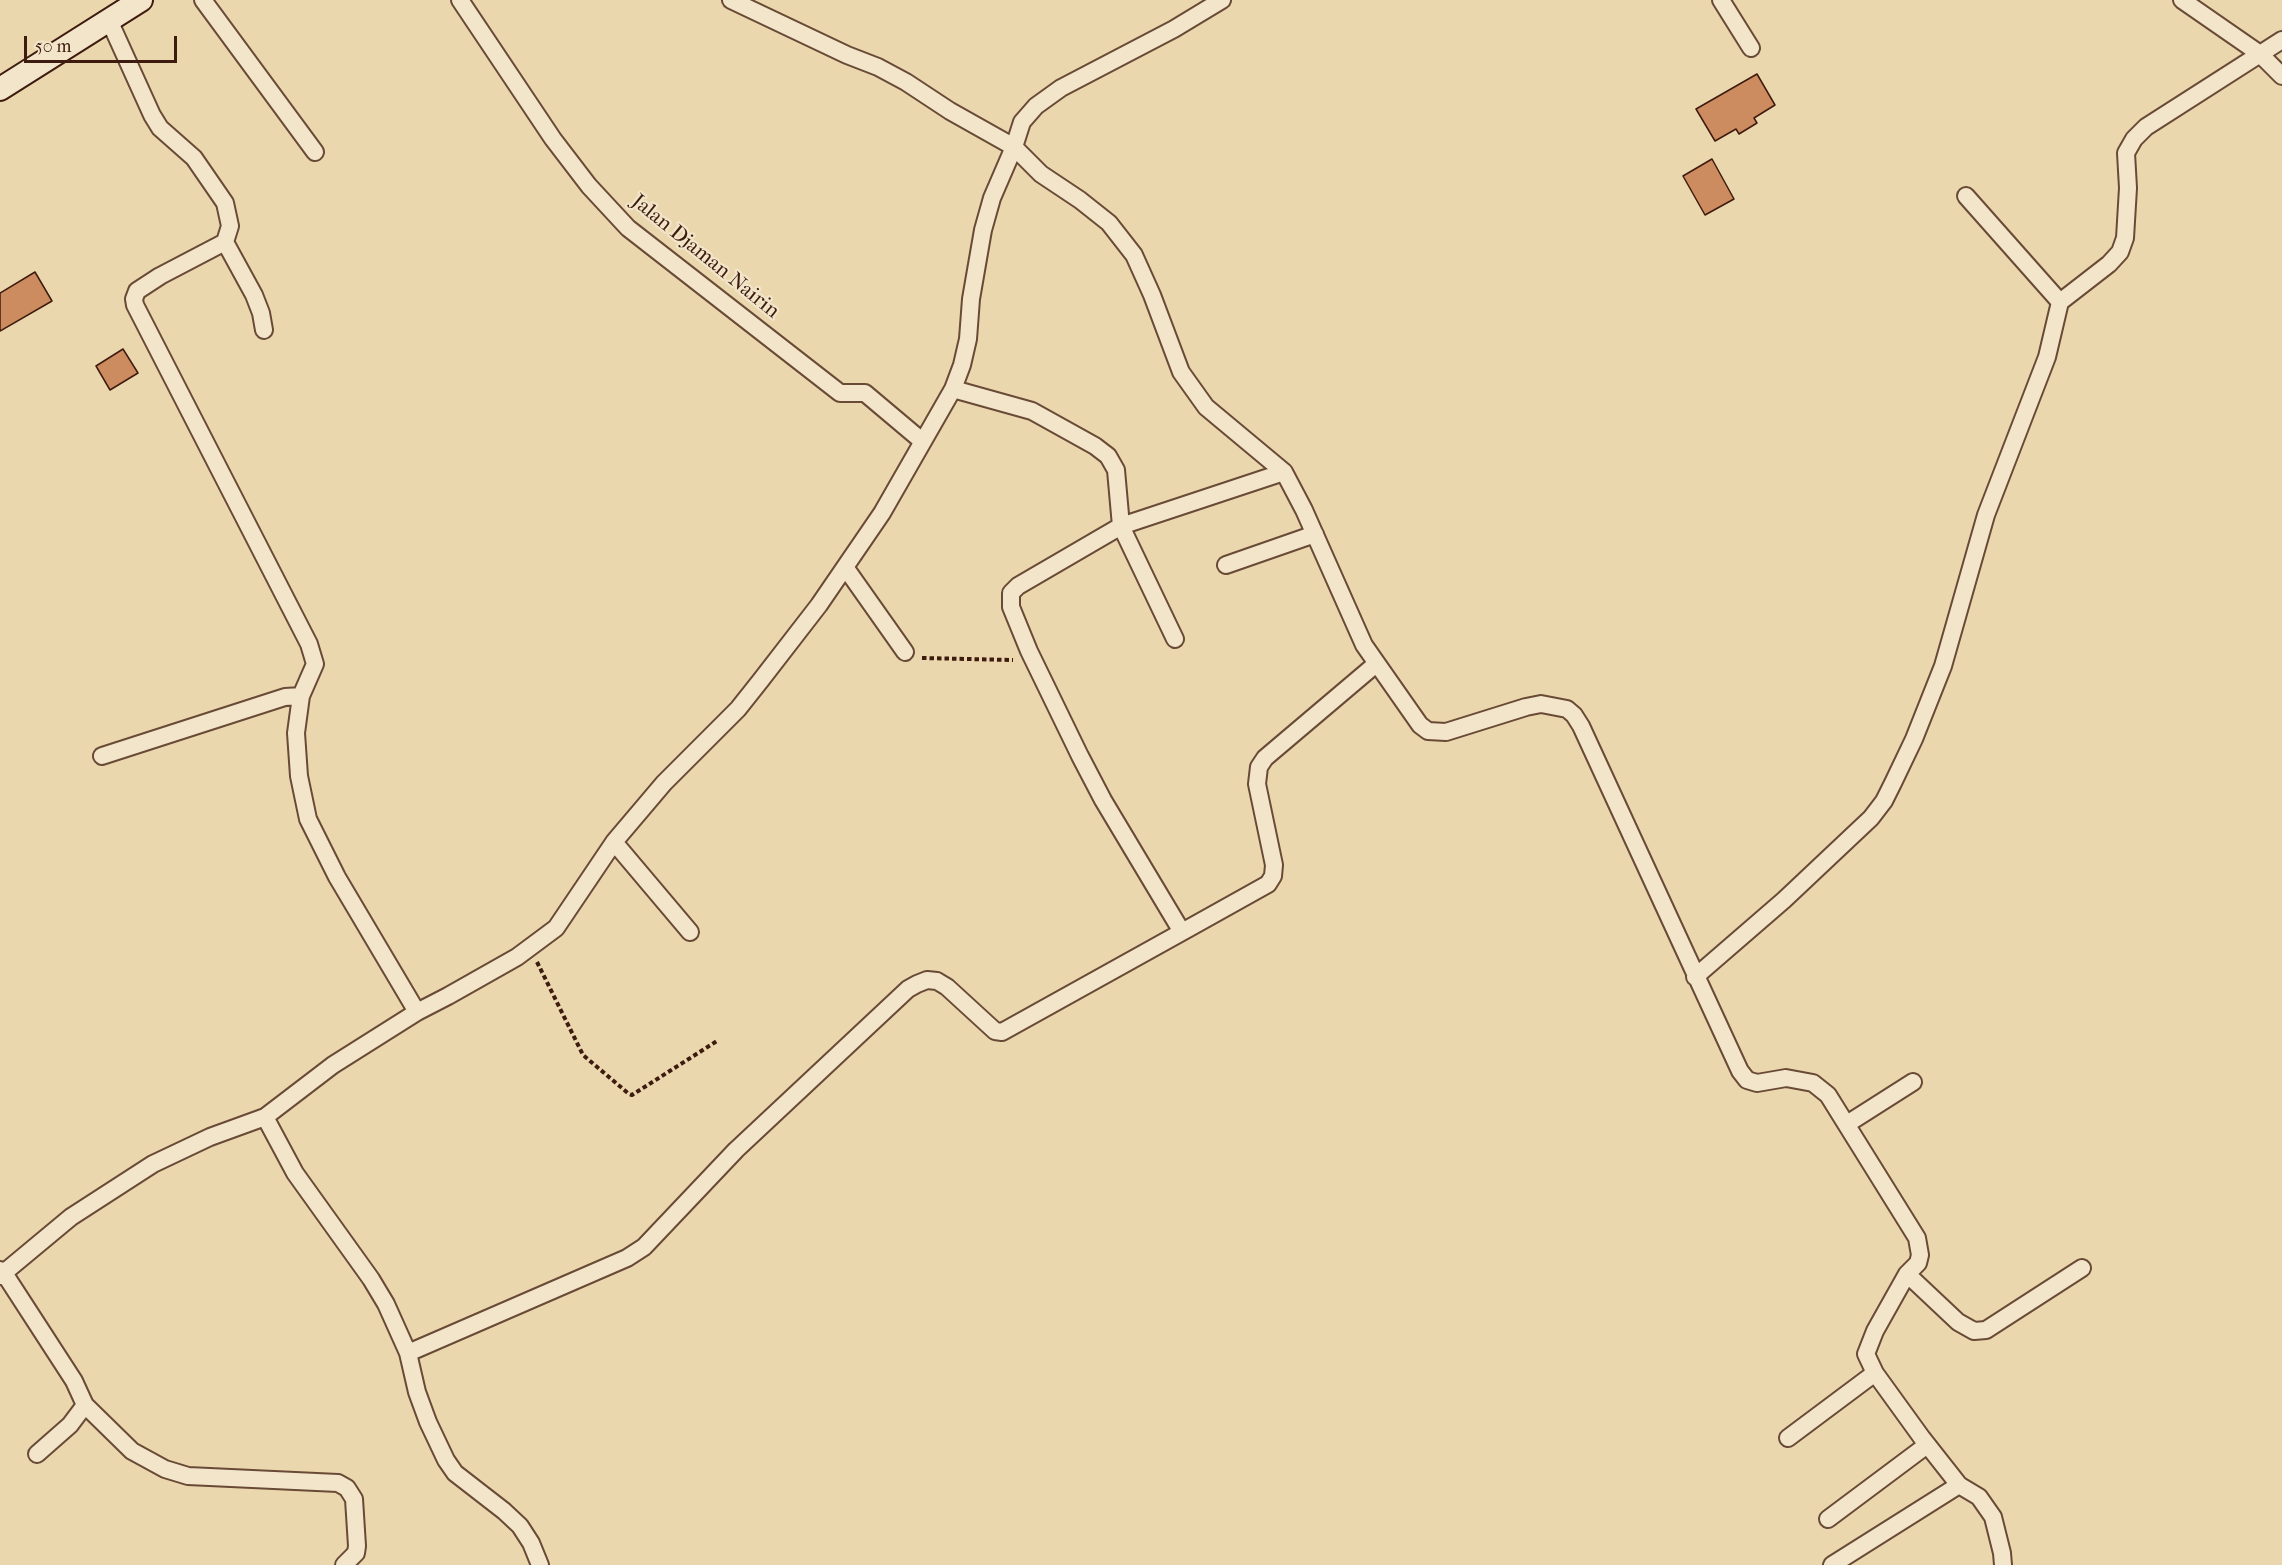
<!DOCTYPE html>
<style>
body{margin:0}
#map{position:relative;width:2282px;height:1565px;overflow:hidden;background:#ebd7ad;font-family:"IM FELL French Canon",serif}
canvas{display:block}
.scale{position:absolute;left:24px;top:36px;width:153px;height:27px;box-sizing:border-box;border:3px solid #3e1b0f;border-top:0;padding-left:8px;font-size:18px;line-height:21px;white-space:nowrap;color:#3e1b0f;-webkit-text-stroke:4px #f2e5ca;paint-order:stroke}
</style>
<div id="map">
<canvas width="2282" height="1565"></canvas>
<div class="scale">50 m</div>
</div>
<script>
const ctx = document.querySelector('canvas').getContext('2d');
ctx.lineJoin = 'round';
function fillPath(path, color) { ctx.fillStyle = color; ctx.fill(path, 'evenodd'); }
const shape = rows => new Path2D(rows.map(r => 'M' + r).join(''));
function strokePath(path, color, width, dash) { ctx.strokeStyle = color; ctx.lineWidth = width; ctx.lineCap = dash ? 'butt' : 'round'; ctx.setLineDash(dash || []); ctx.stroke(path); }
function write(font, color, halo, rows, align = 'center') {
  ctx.font = font + ' "IM FELL French Canon",serif'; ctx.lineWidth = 4.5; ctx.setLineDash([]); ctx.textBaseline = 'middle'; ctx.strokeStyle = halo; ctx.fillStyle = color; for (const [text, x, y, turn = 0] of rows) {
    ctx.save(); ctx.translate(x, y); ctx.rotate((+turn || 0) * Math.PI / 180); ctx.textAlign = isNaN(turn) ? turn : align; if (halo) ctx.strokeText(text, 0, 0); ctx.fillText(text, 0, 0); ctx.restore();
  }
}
const building = shape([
 [1757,74,1775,105,1754,118,1757,123,1739,134,1736,129,1715,141,1696,109,1757,74],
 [1712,159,1734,199,1705,215,1683,176,1712,159],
 [35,272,52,301,0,331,0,293,35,272],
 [123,349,138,373,110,390,96,366,123,349]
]);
fillPath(building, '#cd8c5f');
strokePath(building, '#3e1b0f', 1.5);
const minor = shape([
 [203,0,315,152],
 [460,0,553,139,589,186,628,228,840,393,865,393,922,441],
 [731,0,847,55,878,67,906,82,950,111,1014,147,1041,174,1080,200,1109,223,1134,255,1152,295,1181,372,1206,407,1284,472,1304,510,1364,645,1420,725,1428,731,1446,732,1526,707,1541,704,1567,709,1574,715,1581,726,1740,1071,1747,1080,1757,1083,1786,1078,1813,1083,1828,1095,1917,1238,1920,1255,1918,1263,1907,1274,1875,1331,1866,1354,1875,1373,1922,1438,1959,1485,1979,1497,1993,1517,2002,1553,2003,1565],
 [1721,0,1751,48],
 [2182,0,2260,54,2282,76],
 [1966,196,2060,302],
 [225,242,254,295,261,313,264,330],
 [953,389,1032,411,1095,446,1108,456,1116,470,1121,526,1175,639],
 [1226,565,1315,534],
 [845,567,905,652],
 [301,696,296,733,299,776,308,819,337,877,417,1012],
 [102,756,285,697,301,696,315,664,309,644,135,305,134,299,137,291,160,276,225,242,230,226,225,203,194,158,160,128,152,115,109,20],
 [614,842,690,932],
 [1182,932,1268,884,1273,876,1274,865,1257,784,1259,767,1265,758,1376,664],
 [1695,977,1784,900,1871,818,1884,801,1893,783,1914,739,1943,666,1986,515,2047,357,2060,302,2109,264,2120,252,2125,238,2128,188,2126,153,2134,139,2146,127,2282,40],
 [265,1117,295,1173,371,1279,386,1304,408,1353,417,1392,428,1422,446,1460,455,1473,504,1511,520,1526,531,1543,540,1565],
 [1847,1124,1913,1082],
 [0,1270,4,1273,74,1381,85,1405,132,1451,165,1469,188,1476,338,1483,347,1488,354,1499,357,1546,356,1553,344,1565],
 [1907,1274,1958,1322,1974,1331,1986,1330,2082,1268],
 [0,1276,71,1217,153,1164,210,1137,265,1117,333,1065,417,1012,448,996,517,957,556,928,614,842,664,783,738,709,761,680,819,605,882,513,953,389,962,365,968,339,971,299,983,230,992,198,1014,147,1022,122,1036,106,1061,88,1174,29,1222,0],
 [408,1353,627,1258,644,1247,736,1150,908,989,917,984,927,980,937,981,947,987,995,1031,1002,1032,1182,932,1103,800,1080,756,1029,651,1011,607,1011,593,1018,586,1121,526,1284,472],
 [1788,1438,1875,1373],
 [37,1454,70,1425,85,1405],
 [1828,1519,1927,1445],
 [1832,1565,1959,1485]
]);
const secondary = shape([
 [0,89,141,0]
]);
strokePath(minor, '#694a36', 20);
strokePath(secondary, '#3e1b0f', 26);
strokePath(shape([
 [922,658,1013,660],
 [537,962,583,1055,629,1094,632,1095,717,1041]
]), '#3e1b0f', 4, [4.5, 3]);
strokePath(minor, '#f2e5ca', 16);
strokePath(secondary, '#f2e5ca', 22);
write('21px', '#3e1b0f', '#f2e5ca', [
 ["Jalan Djaman Nairin",705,257,39]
]);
</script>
